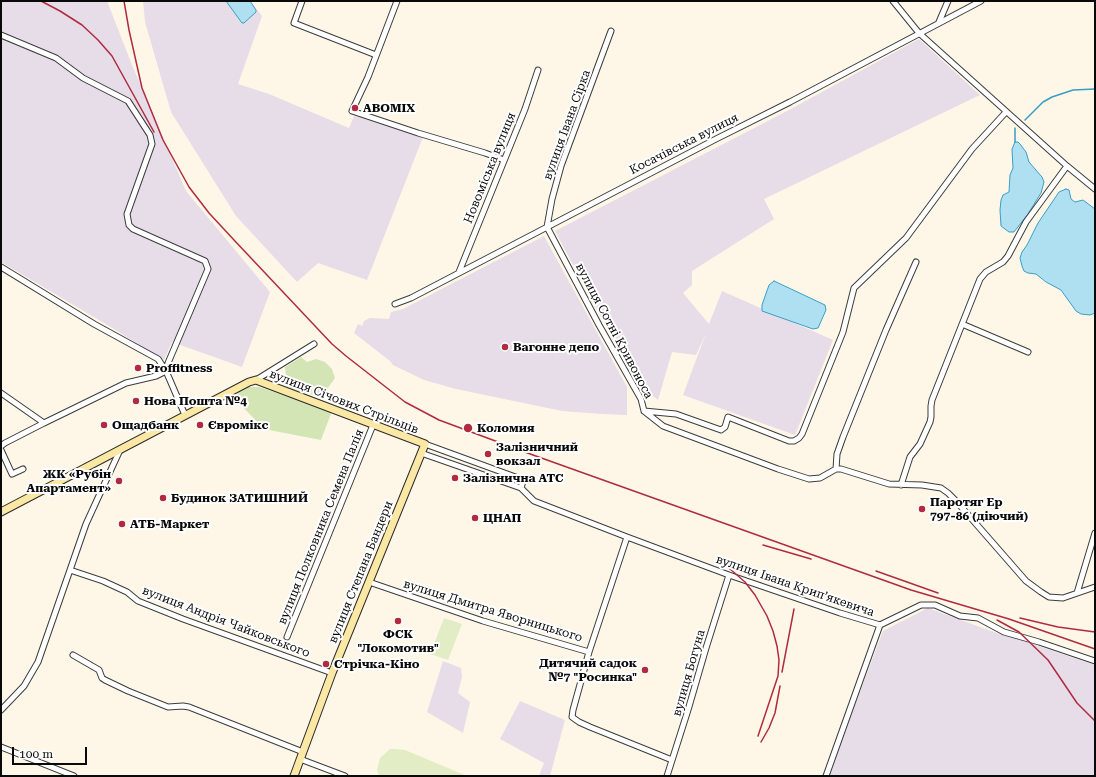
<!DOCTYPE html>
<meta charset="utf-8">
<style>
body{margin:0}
#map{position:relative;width:1096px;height:777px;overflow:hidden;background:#fef7e7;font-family:"Roboto Serif",serif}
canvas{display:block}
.frame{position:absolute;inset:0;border:2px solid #090909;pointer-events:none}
.scale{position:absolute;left:12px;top:747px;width:75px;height:18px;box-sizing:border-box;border:2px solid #090909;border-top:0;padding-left:5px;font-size:12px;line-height:14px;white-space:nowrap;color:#090909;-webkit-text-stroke:3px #fff;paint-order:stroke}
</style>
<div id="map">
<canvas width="1096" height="777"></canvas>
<div class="frame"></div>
<div class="scale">100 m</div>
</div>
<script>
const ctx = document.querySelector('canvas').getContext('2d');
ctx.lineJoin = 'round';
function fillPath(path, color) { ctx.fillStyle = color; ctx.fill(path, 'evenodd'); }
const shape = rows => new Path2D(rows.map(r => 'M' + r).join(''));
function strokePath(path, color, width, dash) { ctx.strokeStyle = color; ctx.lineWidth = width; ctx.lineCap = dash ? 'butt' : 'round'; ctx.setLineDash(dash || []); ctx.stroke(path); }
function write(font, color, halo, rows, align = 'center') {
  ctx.font = font + ' "Roboto Serif",serif'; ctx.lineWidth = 4; ctx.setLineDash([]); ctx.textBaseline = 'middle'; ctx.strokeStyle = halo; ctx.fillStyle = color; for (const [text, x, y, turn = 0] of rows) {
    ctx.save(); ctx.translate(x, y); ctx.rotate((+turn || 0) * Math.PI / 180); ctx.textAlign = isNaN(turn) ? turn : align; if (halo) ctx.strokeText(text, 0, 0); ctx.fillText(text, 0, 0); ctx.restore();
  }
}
fillPath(shape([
 [1,1,107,1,132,65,186,191,270,292,242,367,172,342,164,360,109,326,1,262],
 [143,1,250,1,262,16,238,84,269,94,349,128,354,116,359,117,423,137,367,280,318,263,297,282,236,216,171,112,145,22],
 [919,39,980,95,764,199,774,219,692,271,692,285,683,293,709,324,722,291,833,340,795,435,683,395,706,333,696,355,672,352,658,400,634,381,635,367,602,319,555,231,789,110],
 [544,236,627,387,627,415,602,414,562,411,456,389,424,380,393,365,390,361,354,333,358,324,362,326,364,321,370,318,389,319,391,312,403,309],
 [928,608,1005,636,1006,635,1095,665,1095,776,828,776,883,631],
 [443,661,461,668,462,677,458,693,470,702,463,733,427,712],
 [520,701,565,720,550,776,539,776,544,763,500,739]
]), '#e6dde9');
fillPath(shape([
 [301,357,307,362,316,359,325,362,332,369,335,378,328,388,323,389,318,395,307,394,287,387,285,367],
 [245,387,259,387,332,411,321,440,264,429,237,401,237,394]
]), '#d3e5b4');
fillPath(shape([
 [444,618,462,624,448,660,430,654],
 [390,749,396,749,405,750,467,776,379,776,377,770,380,758]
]), '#e3edc5');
const water = shape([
 [226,1,250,1,256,10,256,12,244,23,242,23,226,1],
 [1015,142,1018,142,1020,144,1026,152,1029,162,1042,177,1044,182,1041,193,1028,214,1014,232,1009,232,1001,226,1000,210,1001,200,1003,195,1009,192,1010,175,1013,168,1012,149,1015,142],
 [1066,189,1069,190,1071,199,1075,202,1083,200,1095,209,1095,313,1090,315,1081,314,1076,311,1061,290,1046,282,1036,274,1028,273,1024,271,1022,266,1020,258,1022,252,1027,245,1038,223,1059,192,1066,189],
 [774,281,825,305,826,310,818,328,813,329,762,311,762,305,769,285,774,281]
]);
fillPath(water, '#afe0f2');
strokePath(water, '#3a9dc5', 1);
strokePath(shape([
 [1025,120,1043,102,1052,97,1073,90,1095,89],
 [1015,128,1015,142]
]), '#3a9dc5', 1.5);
const street = shape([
 [302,1,294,23,376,55],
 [397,1,368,77,352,111,418,133,485,153,504,160],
 [893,1,919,33,1067,166,1095,189],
 [939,22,948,1],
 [1,35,56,58,83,78,128,101,150,135,152,144,127,214,129,225,133,229,205,261,208,269,168,363,166,371,156,376,126,383,44,423,1,393],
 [547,227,599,325,641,399,644,411,663,426,778,469,809,479,820,478,836,469,841,469,889,484,922,485,941,488,948,493,957,502,1026,581,1041,592,1049,597,1063,598,1095,587],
 [547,227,552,199,561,166,611,31],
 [1,267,94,324,158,359,166,371,185,415],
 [459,272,525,109,538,70],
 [395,304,411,298,716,139,790,102,981,1],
 [962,324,1028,352],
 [256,380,314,344],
 [644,411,676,414,721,430,725,427,728,417,789,441,794,441,799,438,802,434,843,332,854,288,906,238,972,149,1006,112],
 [425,444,521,479,523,481,521,488],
 [1,446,5,443,44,423],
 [1,450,12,474,23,469],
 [421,453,521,488,534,501,627,537,729,575,840,613,880,625,921,605,935,605,960,616,978,618,1004,632,1039,642,1095,661],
 [836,469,837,454,843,437,886,330,916,262],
 [901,485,910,457,920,444,930,422,931,417,931,406,932,400,980,279,986,272,1003,262,1008,256,1026,222,1067,166],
 [627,537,589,652,573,710,572,717,579,722,590,727,672,760],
 [70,570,103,581,127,592,138,601,183,619,332,673],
 [369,582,483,621,589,652],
 [1077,593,1095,533],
 [287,637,373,425],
 [73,655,99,670,102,678,105,680,128,691,168,707,183,706,189,707,303,752],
 [1,710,24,686,38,662,86,524,120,450],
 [1,747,74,776],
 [300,759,345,776],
 [667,776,688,710,706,648,729,575],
 [826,776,880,625]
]);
const secondary = shape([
 [1,512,249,382,256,380,425,444,332,673,294,776]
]);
strokePath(street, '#3c3c3c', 7);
strokePath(secondary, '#2b2b2b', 9);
strokePath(street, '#fff', 5);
strokePath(secondary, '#fbe8a5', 7);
strokePath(shape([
 [41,1,60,11,82,25,98,40,112,56,154,132],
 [124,1,129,30,142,88,163,140,189,187,209,213,234,240,332,344,346,356,405,402,439,420,533,455,911,590,1009,619,1095,649],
 [763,545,811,559],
 [722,562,745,582,755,595,767,616,773,631,777,646,779,660,778,676,758,736],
 [876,571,938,593],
 [1020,618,1058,627,1095,632],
 [997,620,1019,632,1048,660,1077,703,1095,721],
 [782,672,794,609],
 [761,742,769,728,775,713,780,686]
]), '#b02b40', 1.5);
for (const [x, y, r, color] of [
 [355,108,4,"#b02b40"],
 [505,347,4,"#b02b40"],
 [138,368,4,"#b02b40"],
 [136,401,4,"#b02b40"],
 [104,425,4,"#b02b40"],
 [200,425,4,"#b02b40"],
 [468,428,5,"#b02b40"],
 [488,454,4,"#b02b40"],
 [455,478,4,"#b02b40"],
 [119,481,4,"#b02b40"],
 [163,498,4,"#b02b40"],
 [922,509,4,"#b02b40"],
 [475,518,4,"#b02b40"],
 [122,524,4,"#b02b40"],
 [398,621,4,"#b02b40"],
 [326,664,4,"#b02b40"],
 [645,670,4,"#b02b40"]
]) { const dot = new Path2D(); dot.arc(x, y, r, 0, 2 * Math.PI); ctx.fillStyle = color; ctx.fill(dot); strokePath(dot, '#fff', 1.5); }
write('bold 12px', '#090909', '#fff', [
 ["ABOMIX",363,108],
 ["Вагонне депо",513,347],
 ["Proffitness",146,368],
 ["Нова Пошта №4",144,401],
 ["Ощадбанк",112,425],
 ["Євромікс",208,425],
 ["Коломия",477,428],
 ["Залізничний",496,447],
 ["вокзал",496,461],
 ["ЖК «Рубін",111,474,"right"],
 ["Апартамент»",111,488,"right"],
 ["Залізнична АТС",463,478],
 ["Будинок ЗАТИШНИЙ",171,498],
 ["Паротяг Ер",930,502],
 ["797-86 (діючий)",930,516],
 ["ЦНАП",483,518],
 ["АТБ-Маркет",130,524],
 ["ФСК",398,634,"center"],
 ["\"Локомотив\"",398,648,"center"],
 ["Дитячий садок",637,663,"right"],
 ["№7 \"Росинка\"",637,677,"right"],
 ["Стрічка-Кіно",334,664]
], 'left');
write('12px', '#090909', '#fff', [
 ["вулиця Івана Сірка",567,125,-70],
 ["Косачівська вулиця",684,144,-27],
 ["Новоміська вулиця",490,168,-68],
 ["вулиця Сотні Кривоноса",614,331,62],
 ["вулиця Січових Стрільців",344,402,21],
 ["вулиця Полковника Семена Палія",321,527,-68],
 ["вулиця Степана Бандери",361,572,-68],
 ["вулиця Івана Крипʼякевича",795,586,19],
 ["вулиця Дмитра Яворницького",493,611,17],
 ["вулиця Андрія Чайковського",226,622,21],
 ["вулиця Богуна",689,673,-74]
]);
</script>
